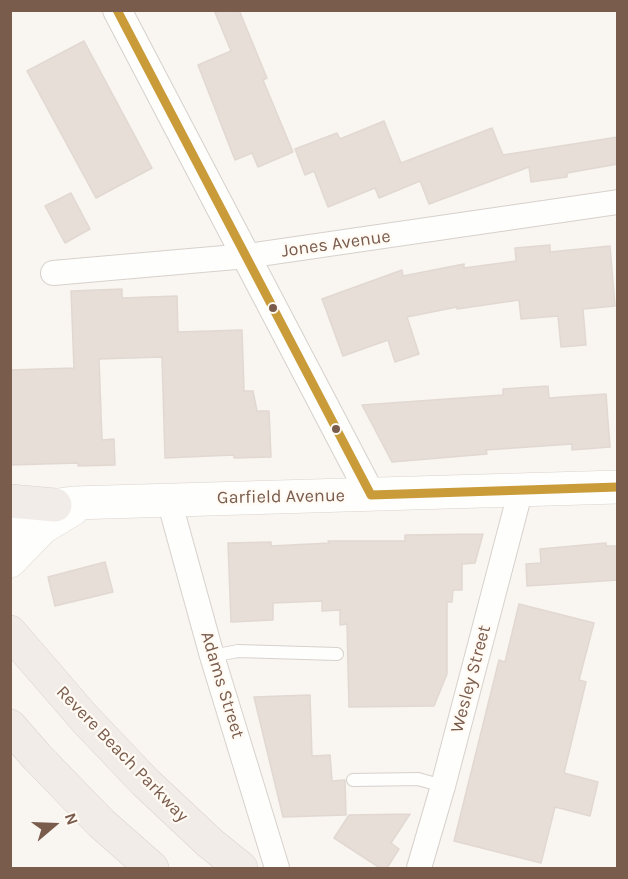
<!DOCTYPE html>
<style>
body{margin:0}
#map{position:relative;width:628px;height:879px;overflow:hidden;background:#f9f5f0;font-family:Karla,sans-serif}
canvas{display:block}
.frame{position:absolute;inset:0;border:12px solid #7a5c4d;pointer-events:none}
.north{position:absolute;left:24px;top:795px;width:60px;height:60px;-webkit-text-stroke:4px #fffaf3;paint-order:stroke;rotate:71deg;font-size:16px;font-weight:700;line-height:24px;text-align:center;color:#7a5c4d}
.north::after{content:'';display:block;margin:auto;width:21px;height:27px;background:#7a5c4d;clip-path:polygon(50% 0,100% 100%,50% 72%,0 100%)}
</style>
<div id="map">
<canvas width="628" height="879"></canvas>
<div class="frame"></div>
<div class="north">N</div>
</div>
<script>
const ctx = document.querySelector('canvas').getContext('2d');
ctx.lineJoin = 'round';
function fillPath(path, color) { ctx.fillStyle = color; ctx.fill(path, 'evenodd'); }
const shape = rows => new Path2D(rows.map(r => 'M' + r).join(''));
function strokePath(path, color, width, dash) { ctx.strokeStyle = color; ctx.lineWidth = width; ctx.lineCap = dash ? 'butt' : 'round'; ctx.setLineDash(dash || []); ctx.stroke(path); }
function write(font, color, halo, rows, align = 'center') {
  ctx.font = font + ' Karla,sans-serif'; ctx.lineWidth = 4.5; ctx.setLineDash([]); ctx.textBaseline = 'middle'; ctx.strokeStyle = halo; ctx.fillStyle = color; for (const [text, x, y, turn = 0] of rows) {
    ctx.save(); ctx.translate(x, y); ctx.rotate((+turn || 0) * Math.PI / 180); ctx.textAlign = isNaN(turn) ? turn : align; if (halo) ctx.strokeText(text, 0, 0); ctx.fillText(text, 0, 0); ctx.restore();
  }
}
const building = shape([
 [214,10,239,10,267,78,263,80,293,152,258,167,252,153,235,160,198,65,231,51,214,10],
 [84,41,152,168,96,198,27,71,84,41],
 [384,121,401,163,492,128,503,155,618,137,618,164,567,173,567,177,531,182,529,167,429,204,420,181,379,198,375,188,328,207,314,171,305,175,295,149,337,133,340,139,384,121],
 [71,193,90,229,65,243,45,206,71,193],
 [550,245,550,252,610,246,615,306,583,309,586,345,561,347,558,316,521,319,519,300,457,309,457,307,407,317,419,354,395,362,388,340,343,356,322,299,402,270,403,276,464,264,464,268,516,261,515,248,550,245],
 [122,289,122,298,177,296,178,332,242,330,244,391,253,391,257,411,269,411,271,457,234,458,234,455,165,458,162,357,99,359,102,440,114,439,115,465,78,466,78,463,10,465,10,370,74,368,71,291,122,289],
 [548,386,549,398,606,394,610,447,572,450,572,444,486,450,487,454,392,462,362,405,503,395,503,389,548,386],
 [483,534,475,563,462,564,462,590,453,590,452,602,447,602,447,674,434,706,349,707,347,624,340,625,340,610,322,611,322,601,273,603,273,620,231,622,228,543,271,542,271,546,329,543,328,541,405,541,405,535,483,534],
 [606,543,606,546,618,546,618,580,527,586,526,564,541,563,540,549,606,543],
 [105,562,113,592,55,606,48,577,105,562],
 [519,604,594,623,579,680,586,682,564,773,598,782,590,816,555,807,541,863,454,841,499,660,505,662,519,604],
 [310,695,312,756,330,755,332,781,345,780,346,815,283,817,254,697,310,695],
 [410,814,391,843,399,849,387,868,380,868,334,838,349,815,410,814]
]);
fillPath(building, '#e6ded7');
strokePath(building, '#e2d8d2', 1.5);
const service = shape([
 [212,656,238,651,337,654],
 [353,780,418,779,443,786]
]);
const minor = shape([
 [53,273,247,256,618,202],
 [169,500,212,656,277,868],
 [419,868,443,786,521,489]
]);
const tertiary = shape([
 [117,10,371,495]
]);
const secondary = shape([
 [10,519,37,508,73,503,618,487],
 [10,561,43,527,73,509]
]);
const trunk = shape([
 [10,501,55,505],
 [10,632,85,719,145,782,210,843,241,868],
 [10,726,37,757,101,823,152,868]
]);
strokePath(service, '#d7d1cb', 14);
strokePath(minor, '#d7d1cb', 26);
strokePath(tertiary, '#d7d1cb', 30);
strokePath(secondary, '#d9d2cb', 34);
strokePath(trunk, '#dad1cc', 34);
strokePath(service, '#fefefd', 12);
strokePath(minor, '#fefefd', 24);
strokePath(tertiary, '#fefefd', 28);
strokePath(secondary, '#fefefd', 33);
strokePath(trunk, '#f2ece8', 33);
strokePath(shape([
 [117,10,371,495],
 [371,495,618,487]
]), '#ca9c39', 9);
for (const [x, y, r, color] of [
 [273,308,5,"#7a5c4d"],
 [336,429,5,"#7a5c4d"]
]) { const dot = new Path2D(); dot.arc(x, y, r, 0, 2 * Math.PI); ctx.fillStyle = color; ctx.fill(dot); strokePath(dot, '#fffaf3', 2); }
write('18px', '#7a5c4d', '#fffaf3', [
 ["Jones Avenue",336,244,-8],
 ["Garfield Avenue",281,497,-1],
 ["Wesley Street",471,679,-75],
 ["Adams Street",222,685,73],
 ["Revere Beach Parkway",122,754,46]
]);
</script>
